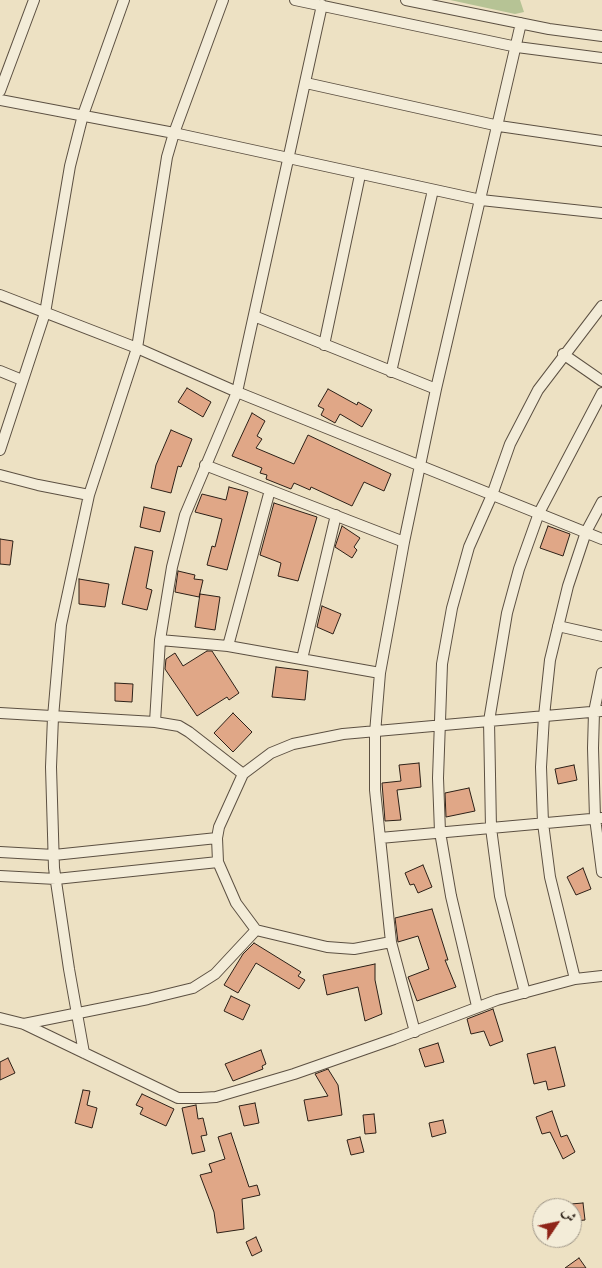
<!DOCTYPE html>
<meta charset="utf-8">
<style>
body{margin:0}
#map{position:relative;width:602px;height:1268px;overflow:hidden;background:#ede1c3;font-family:"Libre Bodoni",Amiri,serif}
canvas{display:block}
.north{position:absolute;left:532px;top:1198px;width:50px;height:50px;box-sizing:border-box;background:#f3ecd8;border:1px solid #a39a8b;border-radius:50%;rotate:56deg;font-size:14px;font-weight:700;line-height:20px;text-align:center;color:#2c2017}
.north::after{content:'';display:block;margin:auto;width:18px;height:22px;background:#8f2418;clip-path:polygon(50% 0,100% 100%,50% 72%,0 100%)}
</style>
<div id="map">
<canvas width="602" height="1268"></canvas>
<div class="north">ش</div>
</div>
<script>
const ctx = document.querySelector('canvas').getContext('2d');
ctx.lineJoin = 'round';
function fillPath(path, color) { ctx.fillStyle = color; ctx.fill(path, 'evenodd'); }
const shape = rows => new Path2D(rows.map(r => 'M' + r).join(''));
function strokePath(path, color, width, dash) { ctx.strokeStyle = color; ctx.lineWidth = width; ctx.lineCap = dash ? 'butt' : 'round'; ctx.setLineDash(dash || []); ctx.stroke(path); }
fillPath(shape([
 [450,0,520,0,524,12,515,14]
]), '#b6c395');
const building = shape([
 [187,388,211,402,203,417,178,402,187,388],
 [328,389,357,405,358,402,372,410,362,427,340,414,335,423,321,415,324,409,318,406,328,389],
 [252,413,265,421,257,436,262,439,256,448,294,464,308,435,391,474,384,491,364,482,352,506,311,487,310,490,294,483,291,489,266,479,267,475,260,473,262,468,232,456,252,413],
 [171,430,192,439,181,467,178,466,171,493,151,488,156,465,171,430],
 [229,487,248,492,227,570,207,565,212,546,215,547,222,519,195,512,202,494,226,500,229,487],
 [274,503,317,517,298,581,278,576,281,563,260,555,274,503],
 [144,507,165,512,160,532,140,527,144,507],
 [342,526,360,538,354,547,357,550,352,558,335,547,342,526],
 [548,526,570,534,563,556,540,548,548,526],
 [0,539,13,541,10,565,0,564,0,539],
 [135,547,153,551,146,588,152,590,147,610,122,604,135,547],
 [178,571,195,575,194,579,203,580,199,597,175,592,178,571],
 [79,579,109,584,105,607,79,604,79,579],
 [200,594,220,597,215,630,195,627,200,594],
 [322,606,341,614,333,634,317,627,322,606],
 [207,651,212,651,239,693,229,700,227,697,197,716,165,669,166,659,175,653,183,666,207,651],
 [276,667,308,671,305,700,272,697,276,667],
 [115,683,133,684,132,702,115,701,115,683],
 [233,713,252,732,233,752,214,733,233,713],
 [419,763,421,787,397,790,401,820,385,821,382,783,401,781,399,765,419,763],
 [574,765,577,780,558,784,555,769,574,765],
 [469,788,475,811,446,817,445,793,469,788],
 [423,865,432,887,418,893,414,884,410,885,405,873,423,865],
 [583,868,591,889,576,895,567,877,583,868],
 [432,909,448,960,445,960,456,987,417,1001,408,977,429,969,418,936,398,942,395,918,432,909],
 [254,943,301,972,298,976,305,980,299,989,256,963,238,993,224,985,243,954,254,943],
 [375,964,375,980,382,1014,365,1021,358,987,327,995,323,975,375,964],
 [231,996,250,1005,243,1020,224,1011,231,996],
 [493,1009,503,1041,490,1046,484,1031,471,1034,467,1019,493,1009],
 [438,1043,444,1062,425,1067,419,1049,438,1043],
 [555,1047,565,1086,548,1090,546,1081,534,1084,527,1054,555,1047],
 [261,1050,266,1064,262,1066,263,1069,233,1081,225,1064,261,1050],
 [8,1058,15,1073,0,1080,0,1062,8,1058],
 [328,1069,338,1085,342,1115,308,1121,304,1100,328,1096,315,1074,328,1069],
 [83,1090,90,1091,87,1105,97,1108,92,1128,75,1123,83,1090],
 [142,1094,174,1109,166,1126,140,1114,143,1108,136,1105,142,1094],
 [255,1103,259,1123,244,1126,239,1106,255,1103],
 [196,1105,198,1119,203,1118,207,1135,201,1136,205,1151,192,1154,182,1108,196,1105],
 [552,1111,561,1137,567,1135,575,1152,563,1159,550,1132,542,1134,536,1117,552,1111],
 [374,1114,376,1133,365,1134,363,1115,374,1114],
 [443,1120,446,1133,432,1137,429,1123,443,1120],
 [231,1133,249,1187,257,1185,260,1195,242,1199,244,1229,217,1233,214,1212,200,1175,212,1172,209,1164,225,1159,218,1137,231,1133],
 [360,1137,364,1152,351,1155,347,1140,360,1137],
 [583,1203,585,1220,573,1221,571,1204,583,1203],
 [256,1237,262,1251,252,1256,246,1242,256,1237],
 [579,1258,586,1268,565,1268,579,1258]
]);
fillPath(building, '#e0a787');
strokePath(building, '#2c2017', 1);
const street = shape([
 [295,0,517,47,602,58],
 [406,0,549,29,602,36],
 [306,83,499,126,602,141],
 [0,91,34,0],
 [0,100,174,133,481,200,602,213],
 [0,295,137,348,237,392,602,539],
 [254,316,436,389],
 [324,345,360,175],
 [563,354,602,381],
 [0,371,22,380],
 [391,372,433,190],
 [0,450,45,313,70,166,83,115,124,0],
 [205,465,404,542],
 [0,475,38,485,89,495],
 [558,626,602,636],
 [160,640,228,646,380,673],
 [228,646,270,490],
 [302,659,336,515],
 [602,673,594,712,593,748,595,818,602,872],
 [0,713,155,722,160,640,172,567,185,515,237,392,322,5],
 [155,722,179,726,189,732,243,774],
 [380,838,375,790,375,733,380,673,404,542,436,389,521,23],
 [0,852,54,855,217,838],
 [0,876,56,879,218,862],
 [256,930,236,903,218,862,217,838,219,827,243,774,271,753,293,744,343,734,602,711],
 [391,942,380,838,602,818],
 [575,979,550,877,543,823,541,767,544,716,550,660,568,586,586,532,602,502],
 [525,993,500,896,491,828,489,721,507,613,519,569,539,513,602,393],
 [477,1006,451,896,440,832,438,778,442,664,452,608,469,547,492,495,510,444,538,390,602,306],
 [0,1018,24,1024,178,1098,200,1098,216,1097,294,1074,394,1039,497,1000,575,979,602,976],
 [24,1024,148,999,193,988,215,974,256,930,327,947,354,949,391,942,415,1032],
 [84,1053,69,969,54,868,51,767,53,717,61,625,89,495,137,348,167,157,174,133,223,0]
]);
strokePath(street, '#5c5042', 12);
strokePath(street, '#f3ecd8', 10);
</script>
